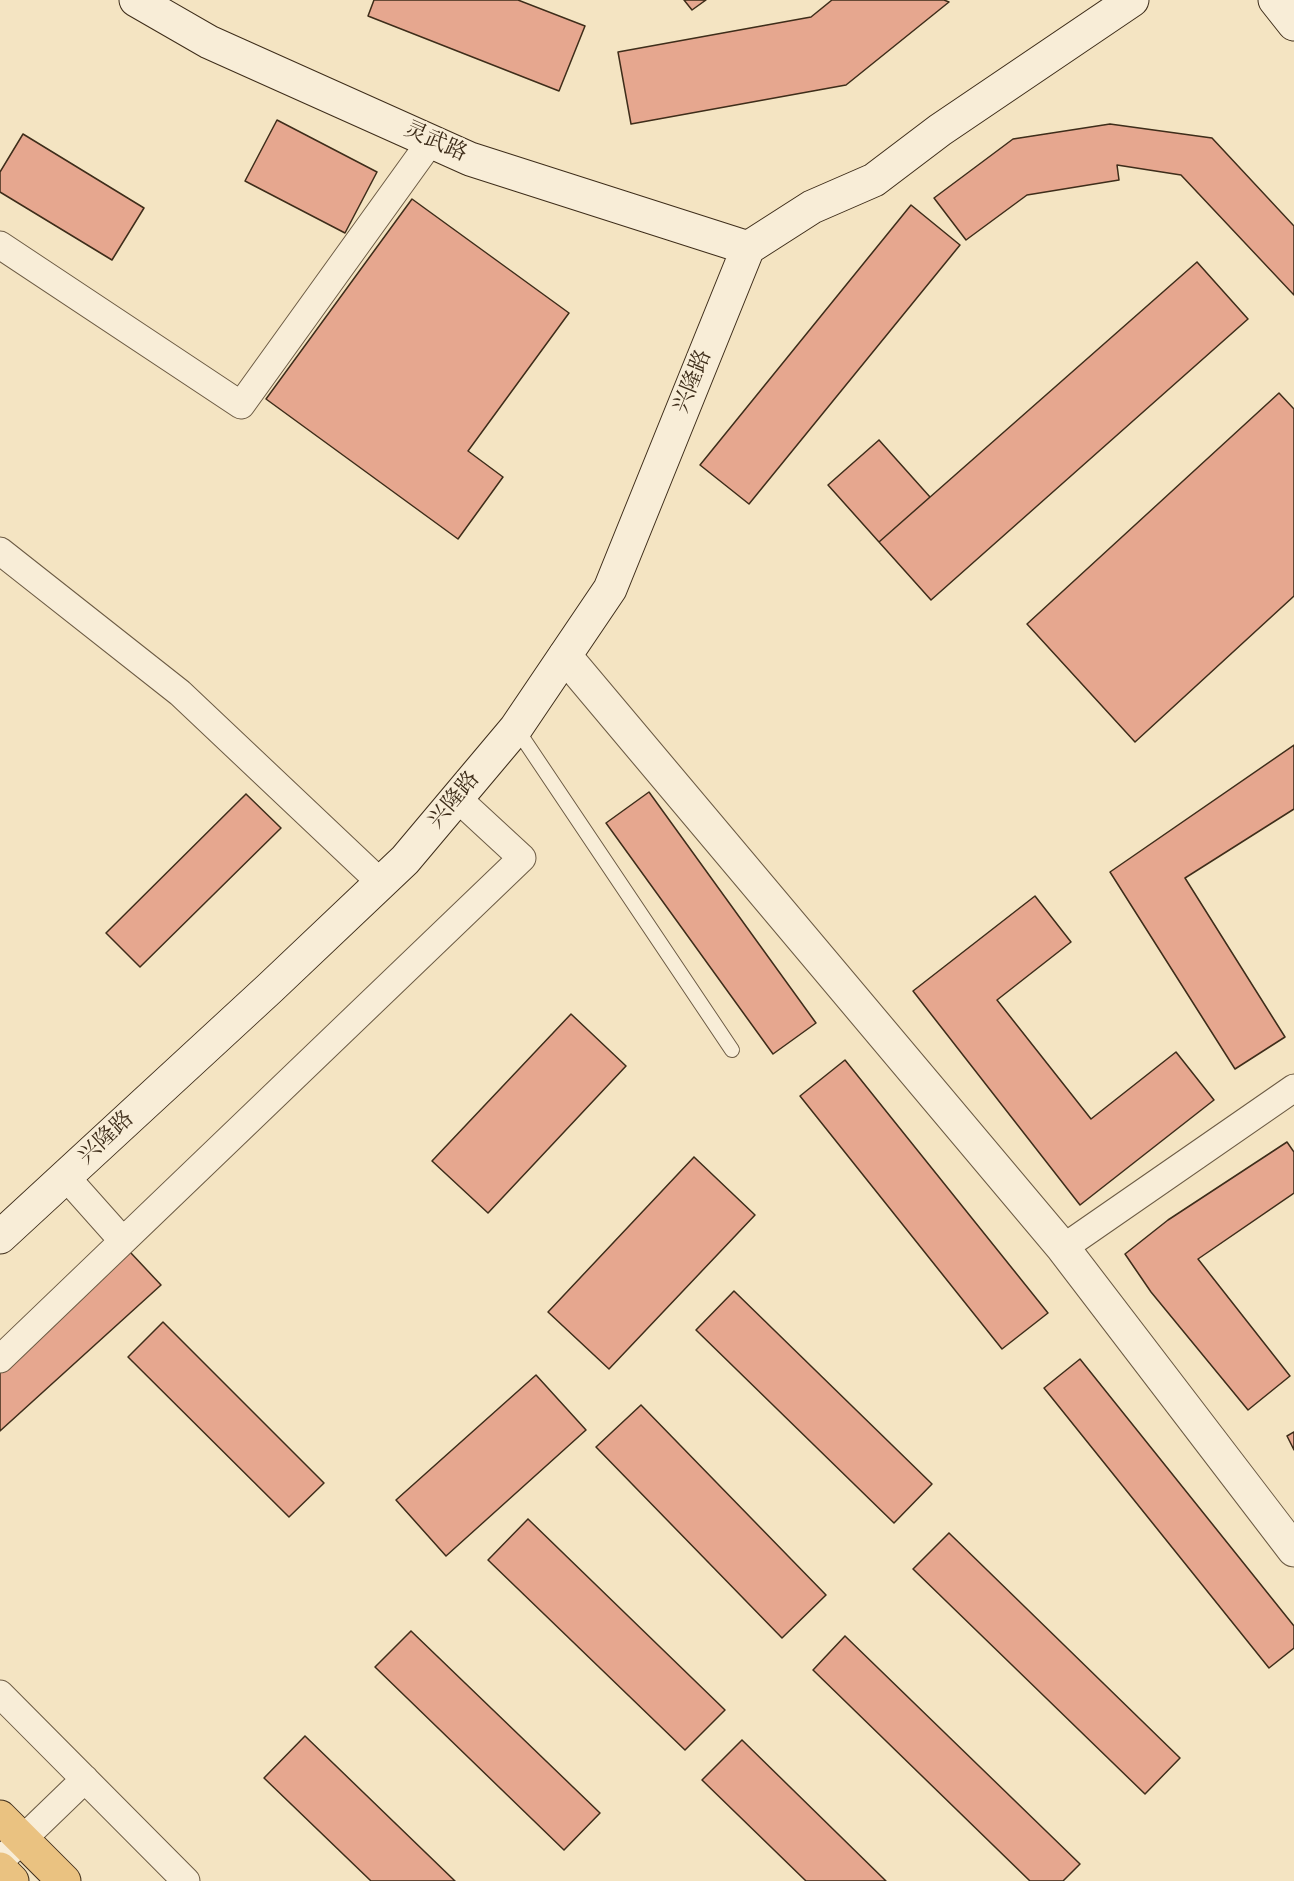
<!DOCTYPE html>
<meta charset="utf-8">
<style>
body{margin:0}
canvas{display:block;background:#f4e4c2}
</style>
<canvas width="1294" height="1881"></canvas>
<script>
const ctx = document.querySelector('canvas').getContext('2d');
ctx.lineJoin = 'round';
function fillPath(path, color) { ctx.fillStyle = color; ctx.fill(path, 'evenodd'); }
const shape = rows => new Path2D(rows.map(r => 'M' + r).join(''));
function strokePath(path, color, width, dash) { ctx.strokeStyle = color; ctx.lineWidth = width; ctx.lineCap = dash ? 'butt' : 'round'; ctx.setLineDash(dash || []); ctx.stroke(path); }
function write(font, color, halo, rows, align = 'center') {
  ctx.font = font + ' "IM FELL DW Pica","Noto Serif SC",serif'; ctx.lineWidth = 5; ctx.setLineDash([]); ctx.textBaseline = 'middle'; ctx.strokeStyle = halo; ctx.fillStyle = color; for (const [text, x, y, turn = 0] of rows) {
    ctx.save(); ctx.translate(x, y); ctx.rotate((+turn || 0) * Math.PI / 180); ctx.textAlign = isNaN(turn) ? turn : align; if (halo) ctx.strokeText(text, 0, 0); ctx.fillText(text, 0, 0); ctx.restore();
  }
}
const building = shape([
 [374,0,518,0,585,26,559,91,368,16,374,0],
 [684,0,706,0,692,10,684,0],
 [832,0,944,0,949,2,846,85,631,124,618,52,811,17,832,0],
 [277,120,377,172,345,233,245,181,277,120],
 [1110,124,1212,138,1294,226,1294,295,1181,175,1117,165,1119,180,1027,195,966,240,934,198,1013,139,1110,124],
 [23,134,144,208,112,260,0,192,0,172,23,134],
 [412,199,569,313,468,451,503,477,458,539,266,399,412,199],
 [911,205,960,245,749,504,700,465,911,205],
 [1197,262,1248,319,931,600,879,542,1197,262],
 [1279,393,1294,409,1294,596,1135,742,1027,624,1279,393],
 [879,440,930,497,879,542,828,485,879,440],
 [1294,745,1294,809,1185,878,1285,1037,1235,1069,1110,872,1294,745],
 [649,792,816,1023,773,1054,606,823,649,792],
 [246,794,281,828,140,967,106,933,246,794],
 [1035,896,1071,942,997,1000,1091,1119,1176,1052,1214,1100,1080,1205,913,991,1035,896],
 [571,1014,626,1066,488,1213,432,1161,571,1014],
 [845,1060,1048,1313,1002,1349,800,1096,845,1060],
 [1287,1142,1294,1152,1294,1193,1198,1259,1290,1376,1248,1410,1151,1292,1125,1254,1168,1220,1287,1142],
 [694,1157,755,1215,609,1369,548,1312,694,1157],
 [130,1252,161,1285,0,1431,0,1370,130,1252],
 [734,1291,932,1484,894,1523,696,1330,734,1291],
 [163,1322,324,1483,289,1517,128,1357,163,1322],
 [1080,1359,1294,1626,1294,1648,1269,1668,1044,1388,1080,1359],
 [536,1375,586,1430,446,1556,396,1500,536,1375],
 [641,1405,826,1595,782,1638,596,1447,641,1405],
 [1294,1432,1294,1450,1287,1436,1294,1432],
 [528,1519,725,1710,685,1750,488,1560,528,1519],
 [949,1533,1180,1758,1145,1794,913,1569,949,1533],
 [411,1631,600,1813,564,1850,375,1667,411,1631],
 [845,1636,1080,1864,1063,1881,1030,1881,813,1670,845,1636],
 [305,1736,455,1881,371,1881,264,1778,305,1736],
 [742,1740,886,1881,806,1881,702,1780,742,1740]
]);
fillPath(building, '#e6a78f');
strokePath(building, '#3e2d1a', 1.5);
const service = shape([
 [516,728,732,1050]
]);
const minor = shape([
 [0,245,241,405,431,141],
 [0,551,180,693,381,883],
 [66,1177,123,1241],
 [1063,1248,1294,1088],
 [0,1359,522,858,457,798],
 [0,1694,186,1881],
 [0,1861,85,1779]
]);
const tertiary = shape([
 [565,656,1063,1248,1294,1550]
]);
const secondary = shape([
 [136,0,209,42,470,159,748,248],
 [1275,0,1294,24],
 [748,248,812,207,874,180,940,130,1132,0],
 [0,1237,270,988,405,860,516,728,610,589,748,248]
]);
const trunk = shape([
 [0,1817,64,1881],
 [0,1869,12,1881]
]);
strokePath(service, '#6c5b44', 16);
strokePath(minor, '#6c5b44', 29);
strokePath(tertiary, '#6c5b44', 35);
strokePath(secondary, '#3e2d1a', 35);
strokePath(trunk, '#3e2d1a', 35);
strokePath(service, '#f8edd7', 14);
strokePath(minor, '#f8edd7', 27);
strokePath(tertiary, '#f8edd7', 33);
strokePath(secondary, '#f8edd7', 33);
strokePath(trunk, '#eac281', 33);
write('22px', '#3e2d1a', '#f8edd7', [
 ["灵武路",435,143,24],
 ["兴隆路",694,382,-68],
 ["兴隆路",455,801,-50],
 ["兴隆路",107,1139,-43]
]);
</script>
